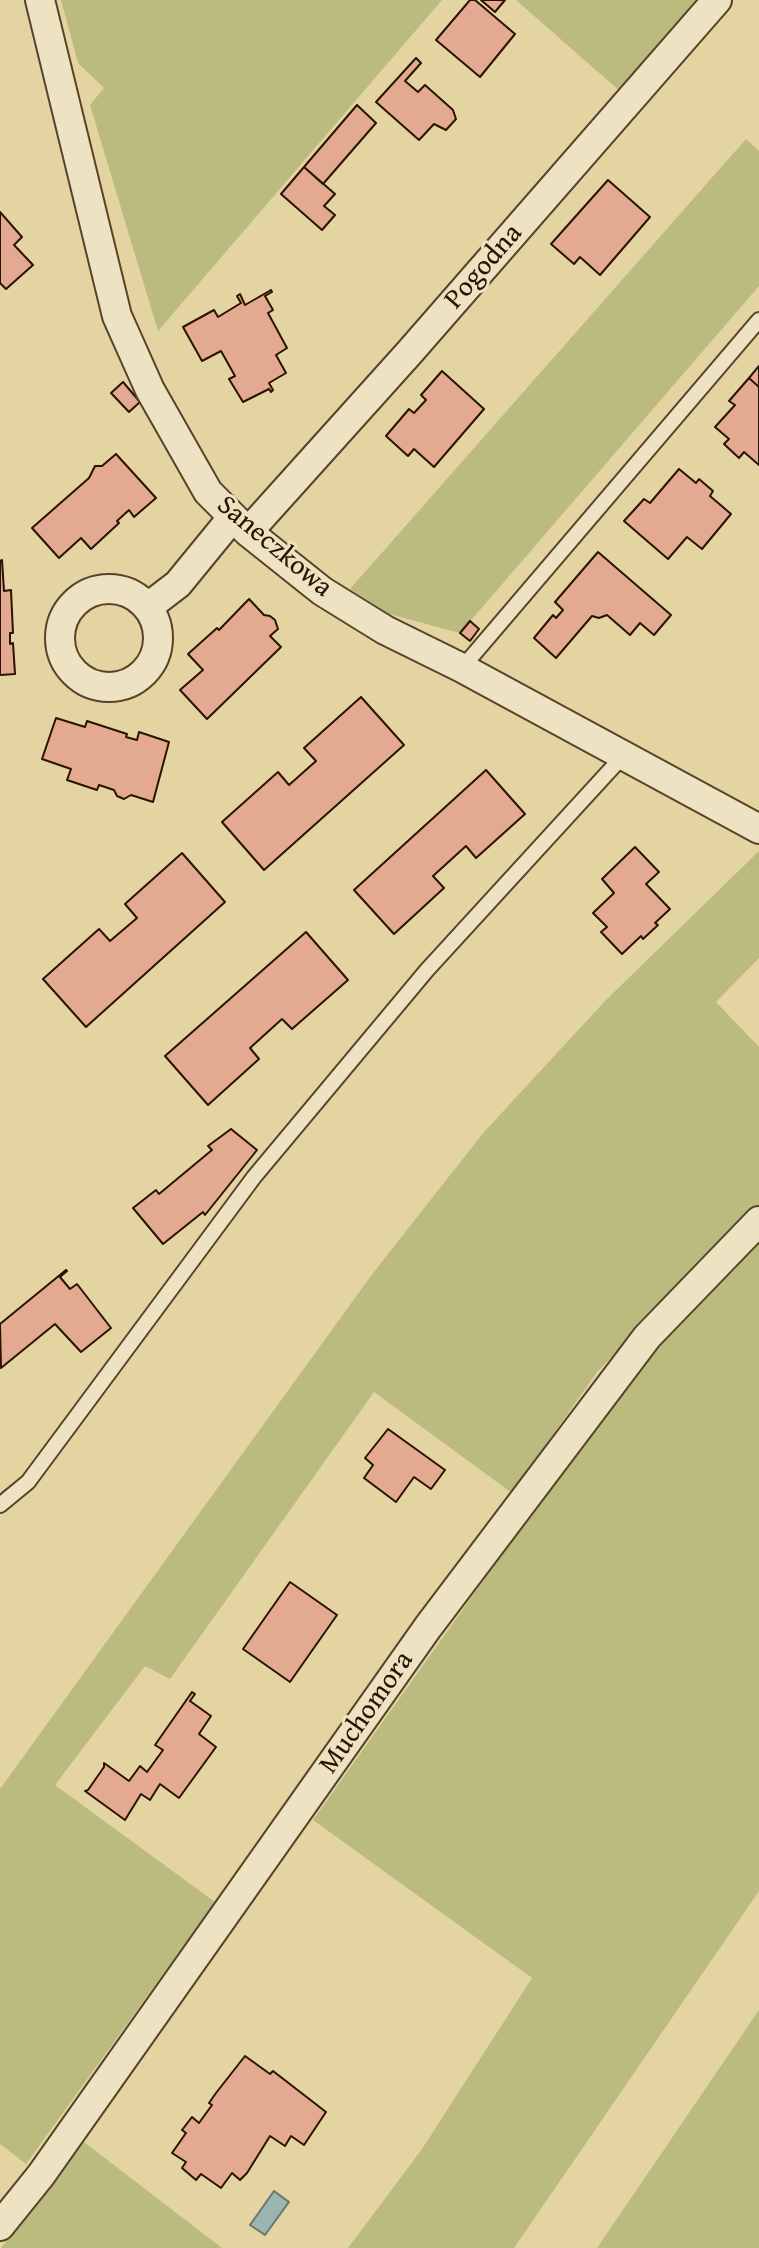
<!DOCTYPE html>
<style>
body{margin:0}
canvas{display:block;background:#e3d4a2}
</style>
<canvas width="759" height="2248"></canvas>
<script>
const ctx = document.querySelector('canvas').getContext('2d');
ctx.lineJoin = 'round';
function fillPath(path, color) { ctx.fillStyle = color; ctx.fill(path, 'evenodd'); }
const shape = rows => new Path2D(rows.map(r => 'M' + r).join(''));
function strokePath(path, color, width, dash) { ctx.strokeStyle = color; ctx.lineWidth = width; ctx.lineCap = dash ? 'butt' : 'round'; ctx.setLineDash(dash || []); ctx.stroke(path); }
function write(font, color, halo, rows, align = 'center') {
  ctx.font = font + ' "Gentium Book Plus",serif'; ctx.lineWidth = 6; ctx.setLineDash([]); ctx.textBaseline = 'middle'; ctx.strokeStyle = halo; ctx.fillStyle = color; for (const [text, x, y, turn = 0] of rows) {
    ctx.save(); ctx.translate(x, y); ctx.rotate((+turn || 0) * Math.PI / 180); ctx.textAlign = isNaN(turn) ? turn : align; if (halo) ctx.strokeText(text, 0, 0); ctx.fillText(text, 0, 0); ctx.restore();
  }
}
fillPath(shape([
 [61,0,442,0,158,331,90,105,104,88,78,63],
 [516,0,705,0,622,93],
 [746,139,759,151,759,286,460,633,389,614,350,589],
 [759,851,759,958,716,1002,759,1047,759,1207,597,1372,512,1493,374,1392,170,1679,145,1666,55,1785,215,1902,26,2164,0,2144,0,1789,373,1273,484,1132,605,1001],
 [759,1231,759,1891,514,2248,348,2248,422,2149,532,1978,313,1820,628,1377],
 [759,2010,759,2248,597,2248],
 [84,2142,222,2248,1,2248]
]), '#bbbb80');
const water = shape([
 [274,2191,289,2202,265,2235,250,2225,274,2191]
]);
fillPath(water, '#9ab5b2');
strokePath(water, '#6d746c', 2);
const building = shape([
 [470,0,475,0,515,34,480,77,436,40,470,0],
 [481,0,505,0,495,12,481,0],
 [416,58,421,63,405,81,418,92,425,85,453,110,456,119,446,130,434,124,419,140,376,102,416,58],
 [357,105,376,123,323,184,304,167,357,105],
 [304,167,335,194,324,206,335,215,322,230,281,194,304,167],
 [608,180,650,217,600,275,580,257,574,264,551,244,608,180],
 [0,212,22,237,14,245,33,265,6,289,0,283,0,212],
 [271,290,272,292,265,296,273,310,268,313,287,348,276,355,286,373,269,383,273,390,271,392,269,389,243,402,229,379,235,376,221,351,202,361,183,327,214,310,218,317,241,303,237,296,240,294,245,305,271,290],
 [759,366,759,387,749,378,759,366],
 [442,371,484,409,434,467,414,449,408,456,386,436,409,409,414,413,426,400,421,395,442,371],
 [749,378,759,387,759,465,744,452,739,458,724,444,729,439,715,427,735,405,729,401,749,378],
 [123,382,140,402,129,412,111,393,123,382],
 [116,454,156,498,134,517,129,510,117,521,119,523,91,549,81,538,59,558,32,528,89,478,95,466,102,466,116,454],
 [679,469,696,483,699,479,713,491,710,496,731,514,702,549,687,537,668,559,624,521,644,499,650,503,679,469],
 [598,552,671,615,654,635,640,623,630,635,607,615,599,618,592,616,556,658,534,638,553,615,556,618,563,610,555,602,598,552],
 [2,560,4,591,11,590,13,633,10,633,10,644,13,643,15,674,0,675,0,561,2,560],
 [249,599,264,615,270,616,275,620,278,629,270,636,281,647,207,719,180,690,203,670,188,654,217,628,219,630,249,599],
 [470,621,479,629,470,641,460,633,470,621],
 [361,697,404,745,264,870,222,822,278,772,289,785,316,761,304,748,361,697],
 [56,718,85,727,87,721,127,734,126,737,137,740,139,732,169,742,153,802,131,795,124,799,117,796,114,790,99,785,97,790,67,780,71,769,42,759,56,718],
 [486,770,525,814,476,858,466,846,433,876,444,888,394,934,354,890,486,770],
 [635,847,659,872,646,884,670,909,655,923,658,925,643,939,641,936,622,954,601,932,607,927,593,913,614,893,602,879,635,847],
 [182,853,225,902,86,1027,43,979,99,929,110,941,137,918,125,904,182,853],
 [306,932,348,980,292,1029,282,1019,250,1048,259,1059,208,1105,165,1056,306,932],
 [231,1129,257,1150,205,1215,203,1212,163,1244,133,1208,156,1190,159,1194,212,1150,208,1146,231,1129],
 [66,1270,67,1271,60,1277,70,1289,77,1284,111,1328,81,1352,55,1324,1,1368,0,1324,66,1270],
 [388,1429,445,1470,431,1489,414,1477,396,1502,364,1478,373,1465,365,1458,388,1429],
 [290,1582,337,1615,290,1682,243,1649,290,1582],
 [192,1692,195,1694,190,1701,211,1716,199,1734,216,1747,179,1798,160,1784,150,1800,141,1794,125,1820,85,1791,88,1790,104,1767,104,1763,129,1781,140,1766,147,1772,163,1750,155,1745,192,1692],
 [245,2056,270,2074,273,2071,326,2112,304,2145,291,2136,285,2146,270,2136,247,2173,240,2180,232,2173,221,2188,201,2174,196,2180,182,2168,186,2162,172,2153,186,2133,182,2130,192,2117,199,2123,212,2105,209,2103,216,2093,245,2056]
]);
fillPath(building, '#e4aa91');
strokePath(building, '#291302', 2);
const lane = shape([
 [462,668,759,320],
 [0,1505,28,1482,254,1177,427,970,623,756]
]);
const street = shape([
 [40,0,117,316,150,390,208,492,248,532,322,591,385,630,462,668,759,829],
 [248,532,409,353,717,0],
 '60 638a49 49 0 1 1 98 0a49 49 0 1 1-98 0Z',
 [148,607,178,584,232,518],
 [0,2226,41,2175,428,1627,647,1337,759,1221]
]);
strokePath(lane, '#58432a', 18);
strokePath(street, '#58432a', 32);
strokePath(lane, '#ede3c3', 14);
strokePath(street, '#ede3c3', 28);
write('28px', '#291302', '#ede3c3', [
 ["Pogodna",484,267,-49],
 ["Saneczkowa",274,547,40],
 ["Muchomora",367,1713,-55]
]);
</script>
